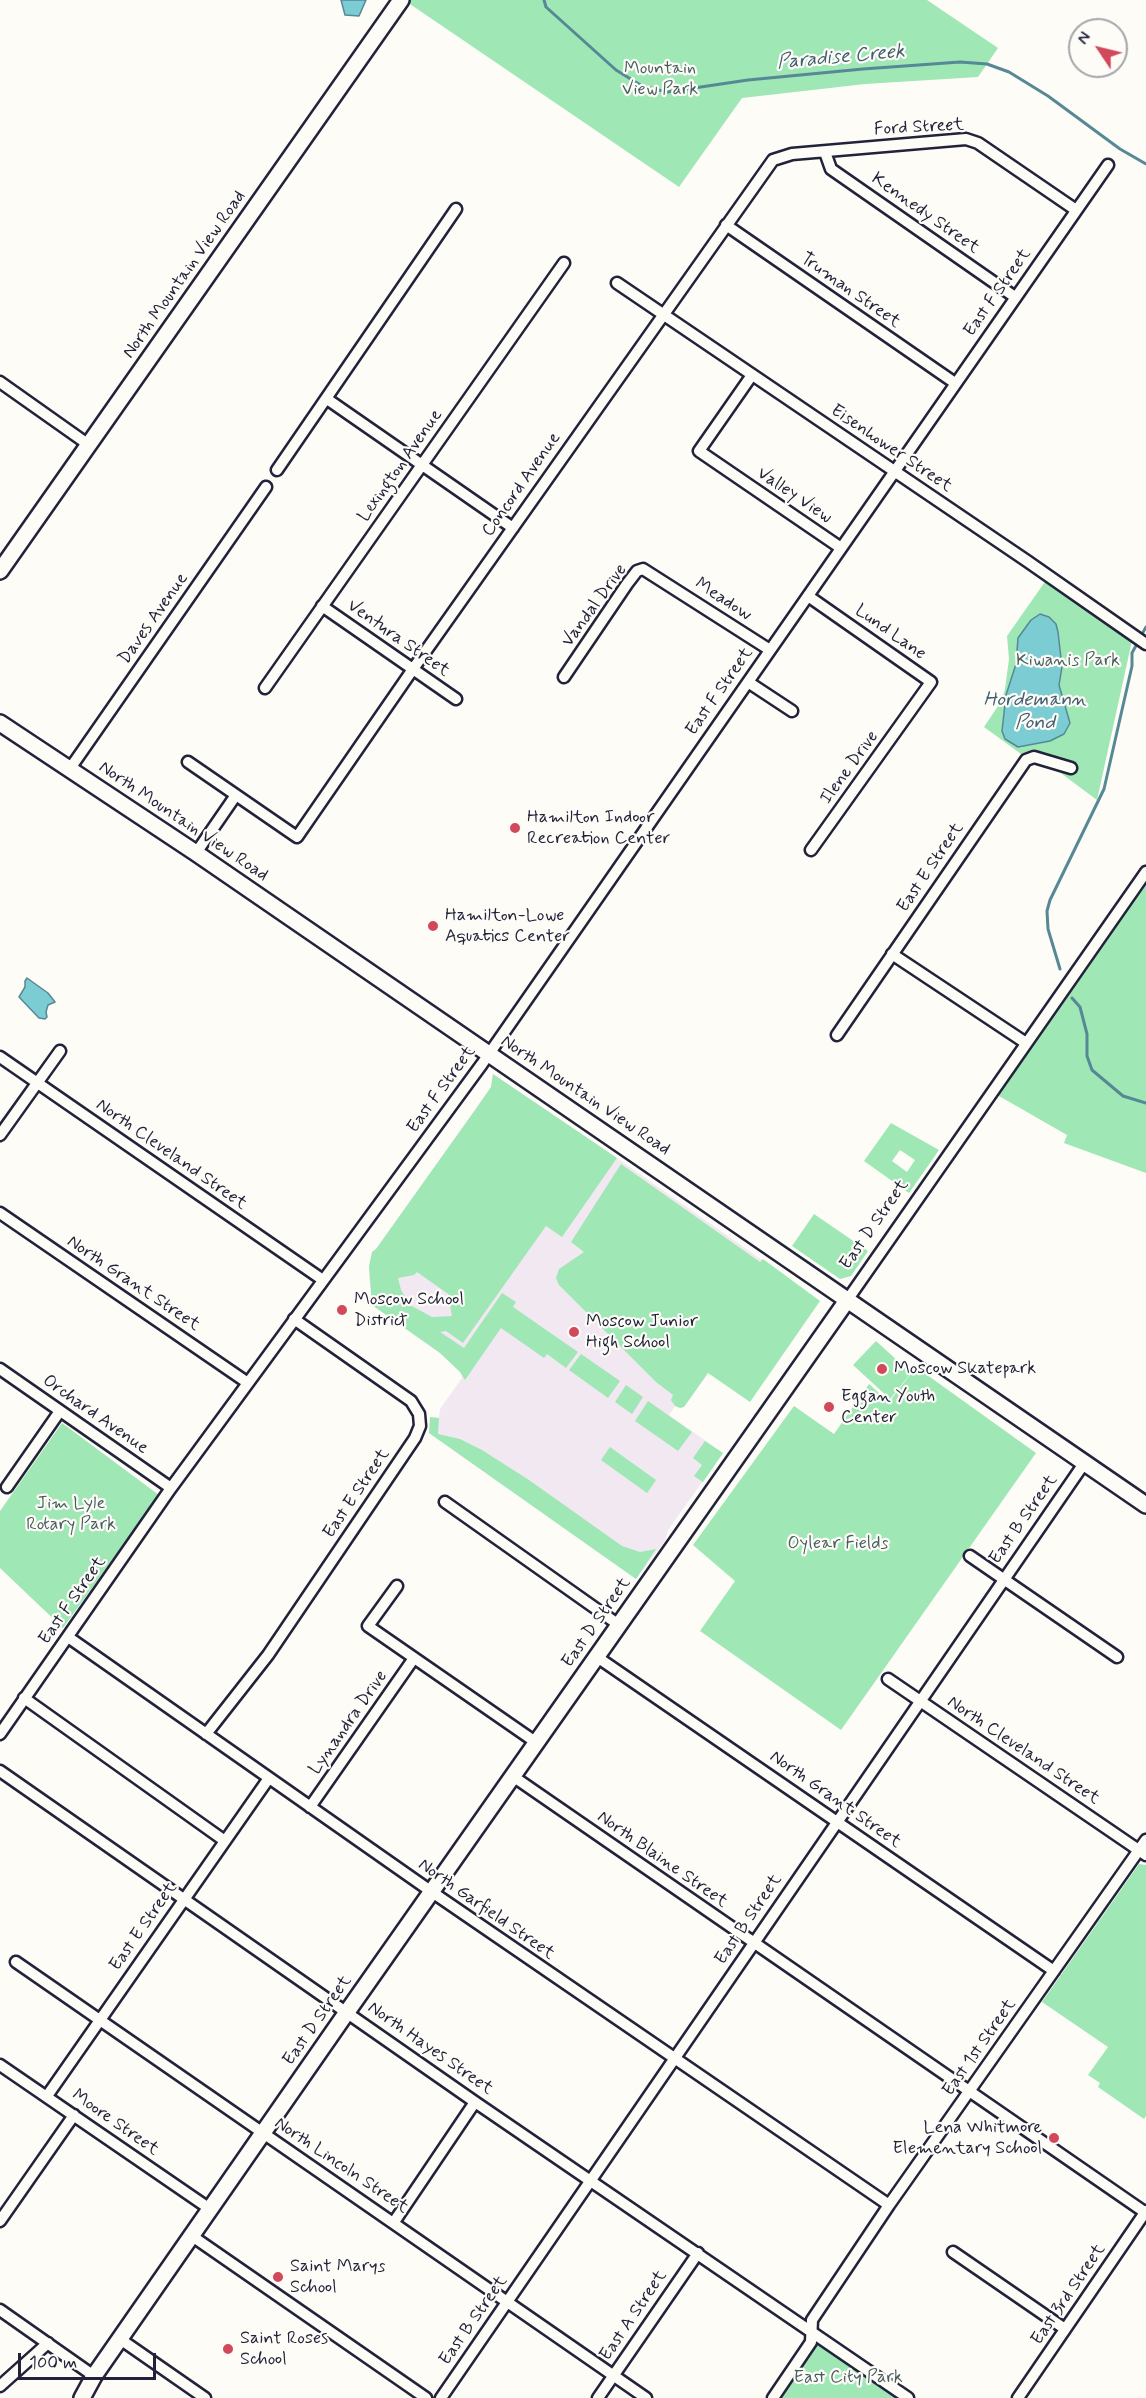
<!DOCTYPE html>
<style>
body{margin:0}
#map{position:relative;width:1146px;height:2398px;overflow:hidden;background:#fdfcf7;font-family:Mynerve,sans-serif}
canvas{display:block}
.north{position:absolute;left:1068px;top:18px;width:60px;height:60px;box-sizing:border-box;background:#fdfcf7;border:2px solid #a5a5ac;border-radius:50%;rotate:305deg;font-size:16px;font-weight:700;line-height:24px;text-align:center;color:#22223b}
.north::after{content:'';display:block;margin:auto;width:21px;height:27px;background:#d1495b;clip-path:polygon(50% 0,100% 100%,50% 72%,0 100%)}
.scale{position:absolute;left:18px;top:2353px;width:138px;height:27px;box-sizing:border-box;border:3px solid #22223b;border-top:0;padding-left:8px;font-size:18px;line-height:21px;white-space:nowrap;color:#22223b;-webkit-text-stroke:4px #fdfcf7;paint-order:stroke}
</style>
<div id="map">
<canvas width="1146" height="2398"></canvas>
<div class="north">N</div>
<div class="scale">100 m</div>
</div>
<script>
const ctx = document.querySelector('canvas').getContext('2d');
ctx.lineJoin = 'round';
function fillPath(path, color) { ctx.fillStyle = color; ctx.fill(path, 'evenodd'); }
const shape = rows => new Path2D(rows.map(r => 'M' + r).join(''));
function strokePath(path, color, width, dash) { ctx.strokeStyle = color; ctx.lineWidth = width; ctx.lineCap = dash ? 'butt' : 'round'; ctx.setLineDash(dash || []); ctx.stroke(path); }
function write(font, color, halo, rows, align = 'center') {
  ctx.font = font + ' Mynerve,sans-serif'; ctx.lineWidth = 4.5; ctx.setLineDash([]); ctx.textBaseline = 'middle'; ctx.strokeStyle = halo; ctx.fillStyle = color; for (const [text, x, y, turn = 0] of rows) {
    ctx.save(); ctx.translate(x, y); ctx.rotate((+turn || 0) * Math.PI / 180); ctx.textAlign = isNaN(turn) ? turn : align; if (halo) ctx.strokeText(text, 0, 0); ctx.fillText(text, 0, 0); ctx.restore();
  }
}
fillPath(shape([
 [493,1074,617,1158,779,1272,684,1407,675,1406,669,1415,723,1453,668,1530,665,1541,636,1579,429,1433,430,1417,439,1418,440,1409,462,1378,461,1372,440,1353,372,1305,369,1275,372,1252,376,1249,475,1110,491,1087]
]), '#f2e8f2');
fillPath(shape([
 [404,0,927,0,998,48,978,77,865,84,742,98,679,187],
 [1049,576,1133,636,1097,800,1042,759,1028,759,984,727,1002,700,1005,689,1009,659,1007,636],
 [1146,872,1146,1173,1064,1143,1067,1135,992,1092],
 [493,1074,617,1158,562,1237,546,1226,463,1343,446,1331,440,1332,464,1348,502,1293,516,1302,513,1307,578,1352,566,1368,547,1354,544,1358,501,1328,465,1380,460,1372,440,1353,372,1305,369,1266,372,1252,376,1249,475,1110,491,1087],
 [417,1272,451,1296,449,1300,452,1316,432,1317,410,1305,401,1290,398,1278,414,1275],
 [891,1123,939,1150,909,1193,864,1161],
 [900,1150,915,1160,907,1172,892,1161],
 [621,1164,760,1262,763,1259,820,1301,750,1402,708,1373,684,1407,680,1408,675,1406,671,1400,673,1395,656,1382,559,1285,556,1278,559,1269,584,1252,571,1242],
 [814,1214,868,1251,851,1276,840,1279,792,1246],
 [876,1341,911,1373,890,1399,853,1365],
 [581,1354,620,1381,608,1398,569,1370],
 [916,1367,1036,1453,841,1730,700,1631,735,1581,693,1545,794,1406,834,1434,869,1384,889,1402],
 [626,1385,643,1397,632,1414,615,1402],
 [648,1401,692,1432,678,1451,635,1421],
 [430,1417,439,1418,438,1434,460,1439,482,1450,529,1480,622,1546,640,1552,656,1549,636,1579,429,1433],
 [62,1423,159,1495,63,1628,0,1568,0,1511],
 [705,1441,723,1453,703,1482,694,1476,702,1465,693,1458],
 [610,1447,656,1480,647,1493,601,1460],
 [1139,1864,1146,1865,1146,2116,1144,2119,1098,2087,1100,2083,1088,2075,1108,2047,1042,2002],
 [812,2331,908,2398,773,2398]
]), '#9fe7b5');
const water = shape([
 [341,0,366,0,359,16,345,15,341,0],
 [1040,614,1049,617,1056,624,1058,632,1062,667,1059,685,1070,723,1064,734,1050,741,1018,747,1005,739,1002,731,1006,695,1016,664,1018,638,1031,620,1040,614],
 [27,978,48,993,55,1002,48,1005,46,1012,47,1017,45,1019,39,1018,19,997,25,987,25,981,27,978]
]);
fillPath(water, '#7bccd3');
strokePath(water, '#578896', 1.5);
strokePath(shape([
 [544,0,546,7,616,70,642,86,667,92,748,80,863,69,960,62,987,64,1009,72,1048,96,1120,149,1146,164],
 [1141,636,1146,627],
 [1060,969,1048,929,1047,911,1050,900,1104,789,1132,666,1132,653,1138,642],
 [1072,998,1080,1007,1087,1034,1087,1056,1092,1070,1123,1096,1146,1103]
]), '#578896', 3);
const street = shape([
 [825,152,831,169,1015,297],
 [726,225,955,383],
 [617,283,1027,561,1146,644],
 [752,375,699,451,841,548],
 [0,382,89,445],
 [327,399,513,528],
 [277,470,456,209],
 [808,596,931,682,811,850],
 [322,606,456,699],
 [564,677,627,584,637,571,643,569,770,650],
 [748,682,792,711],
 [265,688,564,263],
 [188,762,297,837,413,669,773,160,792,154,966,139,978,143,1076,210],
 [69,770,266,487],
 [196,853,236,795],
 [892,954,1026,1043],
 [837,1035,1026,760,1034,757,1071,768],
 [0,1057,323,1280],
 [0,1135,60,1051],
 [0,1213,248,1383],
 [848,1299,1146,872],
 [0,1369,171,1488],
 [7,1487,60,1411],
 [445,1502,619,1625],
 [970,1556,1117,1657],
 [397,1586,368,1626,537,1743],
 [68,1637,432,1892,889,2205],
 [597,1657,1054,1971],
 [888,1679,1146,1855],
 [24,1698,225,1841],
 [0,1734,171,1488,482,1064,1108,165],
 [206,1734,268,1655,415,1438,420,1426,419,1414,411,1401,294,1319],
 [0,1771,475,2102,908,2398],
 [514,1777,1146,2213],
 [310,1807,414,1658],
 [16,1962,646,2398],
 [0,2065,210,2209],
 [47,2096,269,1778],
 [0,2221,74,2115],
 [394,2222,475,2102],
 [192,2236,426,2398],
 [953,2252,1065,2329],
 [0,2310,94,2376],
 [120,2339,205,2398],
 [0,2386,48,2343],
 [441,2398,1085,1462],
 [598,2398,698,2253],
 [773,2398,811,2342,812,2320,889,2205,1146,1840],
 [1018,2398,1146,2211]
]);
const secondary = shape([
 [0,571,401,0],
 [0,723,196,853,1146,1505],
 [82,2398,94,2376,347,2012,848,1299]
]);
strokePath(street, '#22223b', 15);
strokePath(secondary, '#22223b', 20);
strokePath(street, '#fdfcf7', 10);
strokePath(secondary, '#fdfcf7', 15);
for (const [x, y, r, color] of [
 [515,828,6,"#d1495b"],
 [433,926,6,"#d1495b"],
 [342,1310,6,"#d1495b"],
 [574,1332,6,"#d1495b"],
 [882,1369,6,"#d1495b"],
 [829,1407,6,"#d1495b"],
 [1054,2138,6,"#d1495b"],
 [278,2277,6,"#d1495b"],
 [228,2349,6,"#d1495b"]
]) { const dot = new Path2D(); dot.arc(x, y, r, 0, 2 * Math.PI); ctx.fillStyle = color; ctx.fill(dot); strokePath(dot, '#fdfcf7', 2); }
write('18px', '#485d60', '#fdfcf7', [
 ["Mountain",660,69],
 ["View Park",660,90],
 ["Kiwanis Park",1068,661],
 ["Jim Lyle",71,1504],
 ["Rotary Park",71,1525],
 ["Oylear Fields",838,1544],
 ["East City Park",848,2378]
]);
write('18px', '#22223b', '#fdfcf7', [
 ["Ford Street",919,128,-3],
 ["Kennedy Street",925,214,35],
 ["North Mountain View Road",185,275,-55],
 ["Truman Street",850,291,35],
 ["East F Street",998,293,-55],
 ["Eisenhower Street",891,449,34],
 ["Lexington Avenue",401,466,-55],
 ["Concord Avenue",522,485,-55],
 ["Valley View",794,496,34],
 ["Meadow",723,600,33],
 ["Vandal Drive",595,606,-54],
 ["Daves Avenue",154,619,-55],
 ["Lund Lane",890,633,35],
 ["Ventura Street",398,639,35],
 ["East F Street",720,692,-55],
 ["Ilene Drive",850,768,-54],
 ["North Mountain View Road",183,822,34],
 ["East E Street",931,868,-56],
 ["East F Street",442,1090,-54],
 ["North Mountain View Road",585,1096,34],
 ["North Cleveland Street",171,1155,35],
 ["East D Street",875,1225,-55],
 ["North Grant Street",133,1284,34],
 ["Orchard Avenue",95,1415,35],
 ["East E Street",357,1494,-56],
 ["East B Street",1024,1520,-55],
 ["East F Street",73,1601,-55],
 ["East D Street",597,1623,-55],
 ["Lynandra Drive",349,1723,-55],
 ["North Cleveland Street",1023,1751,34],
 ["North Grant Street",835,1800,35],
 ["North Blaine Street",662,1860,35],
 ["North Garfield Street",486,1910,35],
 ["East B Street",749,1920,-56],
 ["East E Street",144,1927,-55],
 ["East D Street",318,2021,-55],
 ["East 1st Street",980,2048,-55],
 ["North Hayes Street",430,2049,35],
 ["Moore Street",115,2123,35],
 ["North Lincoln Street",341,2166,34],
 ["East 3rd Street",1069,2295,-56],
 ["East A Street",634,2316,-56],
 ["East B Street",474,2321,-55]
]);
write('18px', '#22223b', '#fdfcf7', [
 ["Hamilton Indoor",527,818],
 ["Recreation Center",527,839],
 ["Hamilton-Lowe",445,916],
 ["Aquatics Center",445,937],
 ["Moscow School",354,1300],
 ["District",354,1321],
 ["Moscow Junior",586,1322],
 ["High School",586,1343],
 ["Moscow Skatepark",894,1369],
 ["Eggan Youth",841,1397],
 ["Center",841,1418],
 ["Lena Whitmore",1042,2128,"right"],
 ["Elementary School",1042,2149,"right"],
 ["Saint Marys",290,2267],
 ["School",290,2288],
 ["Saint Roses",240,2339],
 ["School",240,2360]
], 'left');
write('italic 20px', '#415e70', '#fdfcf7', [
 ["Paradise Creek",841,58,-5],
 ["Hordemann",1035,701],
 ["Pond",1035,724]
]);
</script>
